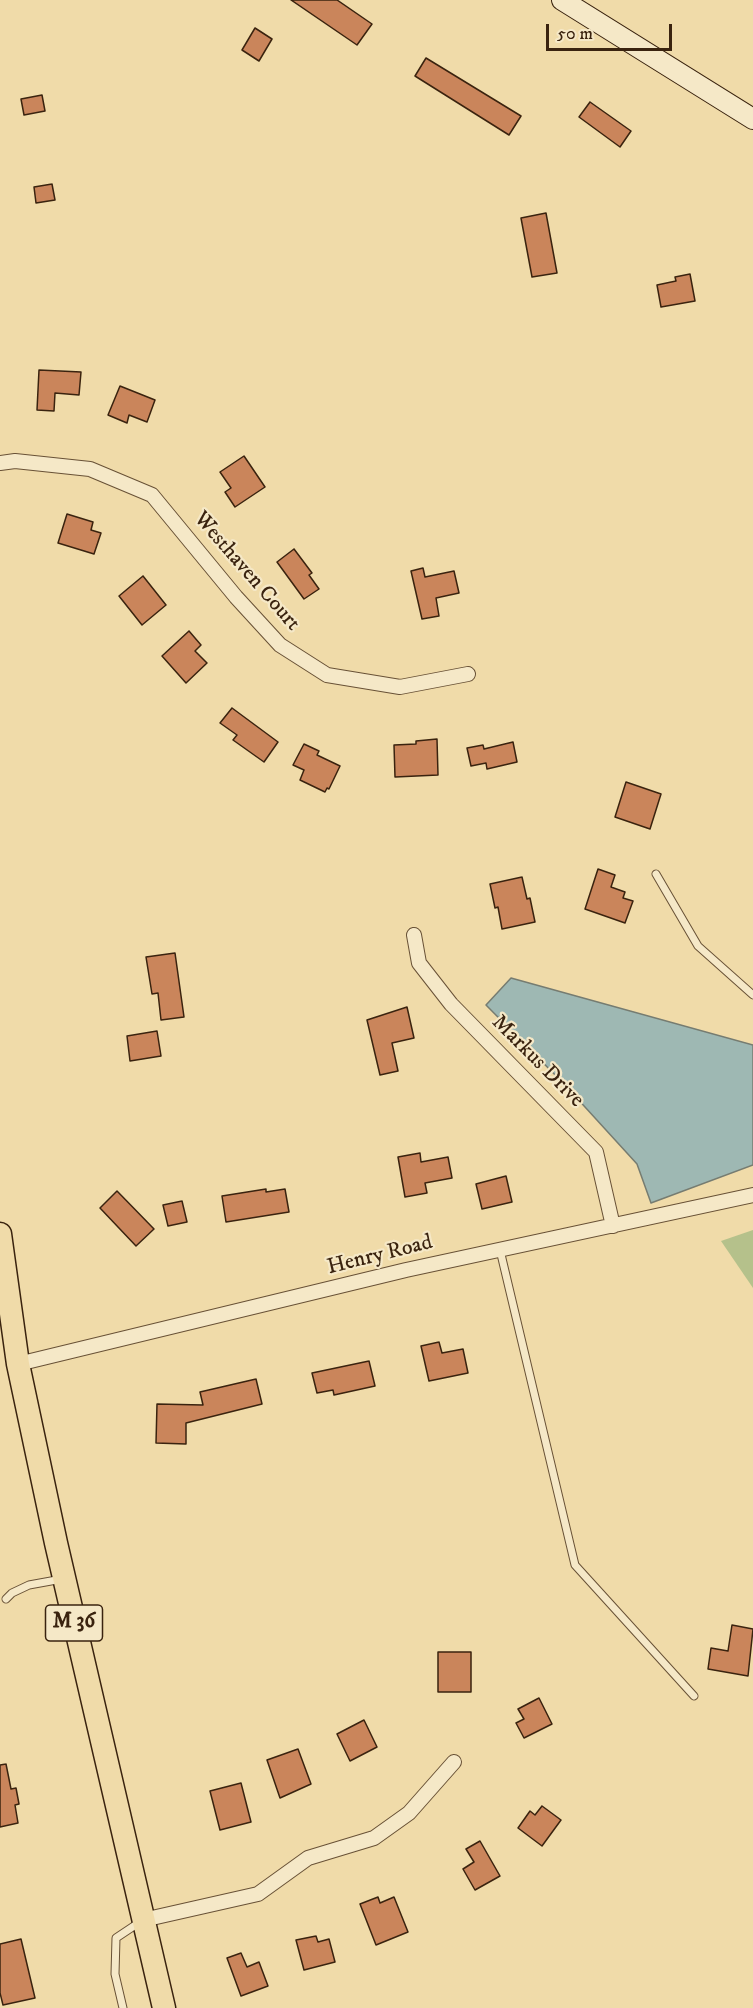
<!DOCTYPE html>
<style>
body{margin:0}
#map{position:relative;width:753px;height:2008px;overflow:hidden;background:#f0dba9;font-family:"IM FELL DW Pica",serif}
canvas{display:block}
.scale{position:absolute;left:546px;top:24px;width:126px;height:27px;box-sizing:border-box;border:3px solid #3a230f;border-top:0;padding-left:8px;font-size:18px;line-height:21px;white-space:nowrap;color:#3a230f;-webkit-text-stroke:4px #f5e8c7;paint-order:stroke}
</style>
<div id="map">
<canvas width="753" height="2008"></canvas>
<div class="scale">50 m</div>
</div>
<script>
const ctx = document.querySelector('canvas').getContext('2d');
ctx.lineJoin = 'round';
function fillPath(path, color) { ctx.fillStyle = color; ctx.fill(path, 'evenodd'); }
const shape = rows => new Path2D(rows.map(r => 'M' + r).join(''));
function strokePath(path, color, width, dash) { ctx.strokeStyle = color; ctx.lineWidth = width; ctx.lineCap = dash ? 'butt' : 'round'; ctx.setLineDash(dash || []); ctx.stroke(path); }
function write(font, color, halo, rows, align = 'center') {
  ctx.font = font + ' "IM FELL DW Pica",serif'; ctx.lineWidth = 4.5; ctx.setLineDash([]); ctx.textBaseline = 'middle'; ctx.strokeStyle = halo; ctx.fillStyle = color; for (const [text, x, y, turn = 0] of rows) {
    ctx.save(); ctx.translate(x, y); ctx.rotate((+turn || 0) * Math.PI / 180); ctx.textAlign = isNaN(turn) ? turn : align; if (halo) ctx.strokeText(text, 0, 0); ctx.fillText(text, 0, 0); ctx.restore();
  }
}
fillPath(shape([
 [753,1230,753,1288,721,1241]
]), '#b5c18b');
const water = shape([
 [511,978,753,1045,753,1165,651,1203,637,1164,564,1084,486,1005,511,978]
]);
fillPath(water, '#9eb8b3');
strokePath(water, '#767c71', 1.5);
const building = shape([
 [291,0,337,0,372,24,357,45,291,0],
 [255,28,272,39,259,61,242,50,255,28],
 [426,58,521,116,509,135,415,76,426,58],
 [42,95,45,111,24,115,21,99,42,95],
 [590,102,631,131,620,147,579,117,590,102],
 [52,184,55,200,36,203,34,187,52,184],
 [546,213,557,273,532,277,521,218,546,213],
 [690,274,695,301,661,307,657,285,676,281,675,277,690,274],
 [39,370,81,372,79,395,55,393,54,411,37,410,39,370],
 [120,386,155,400,147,422,129,415,127,423,108,415,120,386],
 [244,456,265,487,235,507,225,492,231,488,220,472,244,456],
 [67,514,93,522,91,530,101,533,94,554,58,543,67,514],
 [294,549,312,573,309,575,319,589,304,599,277,562,294,549],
 [423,568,425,577,454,571,459,593,436,598,439,616,422,619,411,571,423,568],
 [143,576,166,605,142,625,119,596,143,576],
 [189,631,201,645,195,651,207,663,186,683,162,656,189,631],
 [232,708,278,742,264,762,233,740,237,735,220,723,232,708],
 [437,739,438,775,395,777,394,745,416,744,416,741,437,739],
 [513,742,517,762,487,769,486,763,471,766,467,748,483,745,484,749,513,742],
 [304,744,319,751,317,755,340,766,329,789,327,788,325,792,300,780,304,770,293,765,304,744],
 [626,782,661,794,650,829,615,817,626,782],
 [598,869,615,875,611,887,625,892,623,898,633,901,625,923,585,909,598,869],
 [522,877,527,899,530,898,535,922,502,929,498,907,495,908,490,884,522,877],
 [175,953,184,1017,161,1020,158,993,152,994,146,957,175,953],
 [407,1007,414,1038,392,1043,398,1071,380,1075,367,1020,407,1007],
 [157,1031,161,1056,130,1061,127,1036,157,1031],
 [420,1153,421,1162,448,1157,452,1178,425,1183,427,1193,405,1197,398,1157,420,1153],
 [506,1176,512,1202,482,1209,476,1184,506,1176],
 [266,1189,266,1192,285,1189,289,1212,226,1222,222,1196,266,1189],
 [117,1191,154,1229,136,1246,100,1208,117,1191],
 [182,1201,187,1222,168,1226,163,1205,182,1201],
 [439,1342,442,1353,463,1349,468,1373,429,1381,421,1346,439,1342],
 [369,1361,375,1386,334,1395,333,1390,317,1393,312,1373,369,1361],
 [256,1379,262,1404,186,1423,186,1444,156,1443,157,1404,203,1405,200,1392,256,1379],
 [732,1625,753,1629,748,1676,708,1669,711,1648,728,1651,732,1625],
 [438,1652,471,1652,471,1692,438,1692,438,1652],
 [539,1698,552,1724,524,1738,516,1723,524,1719,518,1709,539,1698],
 [364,1720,377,1747,350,1761,337,1734,364,1720],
 [298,1749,311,1784,280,1798,267,1760,298,1749],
 [6,1764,11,1789,16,1788,19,1804,15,1805,18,1823,0,1827,0,1765,6,1764],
 [241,1783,251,1822,220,1830,210,1791,241,1783],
 [542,1806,561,1820,542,1846,518,1828,530,1811,535,1815,542,1806],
 [480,1841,500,1876,475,1890,463,1869,474,1862,466,1849,480,1841],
 [378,1897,380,1903,394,1897,408,1932,376,1945,360,1904,378,1897],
 [316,1936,318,1942,329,1939,335,1962,304,1970,296,1940,316,1936],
 [21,1939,35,1998,3,2005,0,1993,0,1944,21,1939],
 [241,1953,247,1967,259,1962,268,1986,241,1996,227,1958,241,1953]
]);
fillPath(building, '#ca855b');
strokePath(building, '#3a230f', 1.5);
const service = shape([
 [656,874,698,946,753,995],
 [500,1250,575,1565,694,1696],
 [6,1599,12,1593,29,1585,62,1579],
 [123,2008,115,1974,116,1938,140,1922]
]);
const minor = shape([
 [0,463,15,461,90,469,152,495,236,597,280,645,327,675,400,687,468,674],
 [414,935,419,963,451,1004,596,1152,613,1226],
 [18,1364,406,1270,753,1195],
 [143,1920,258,1894,308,1858,374,1838,409,1813,454,1762]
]);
const secondary = shape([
 [562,0,753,119]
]);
const primary = shape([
 [0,1234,18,1364,56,1543,164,2008]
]);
strokePath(service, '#685136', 9);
strokePath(minor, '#685136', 16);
strokePath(secondary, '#3a230f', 22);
strokePath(primary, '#3a230f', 25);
strokePath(service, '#f5e8c7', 7);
strokePath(minor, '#f5e8c7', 14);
strokePath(secondary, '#f5e8c7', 20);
strokePath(primary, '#f0dba9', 22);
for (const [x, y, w] of [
 [74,1623,57]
]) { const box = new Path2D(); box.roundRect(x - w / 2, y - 18, w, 36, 4.5); ctx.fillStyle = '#f5e8c7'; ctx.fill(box); strokePath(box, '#3a230f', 1.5); }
write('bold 21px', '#3a230f', null, [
 ["M 36",74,1623]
]);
write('22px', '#3a230f', '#f5e8c7', [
 ["Westhaven Court",246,572,49],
 ["Markus Drive",537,1062,45],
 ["Henry Road",380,1256,-14]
]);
</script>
